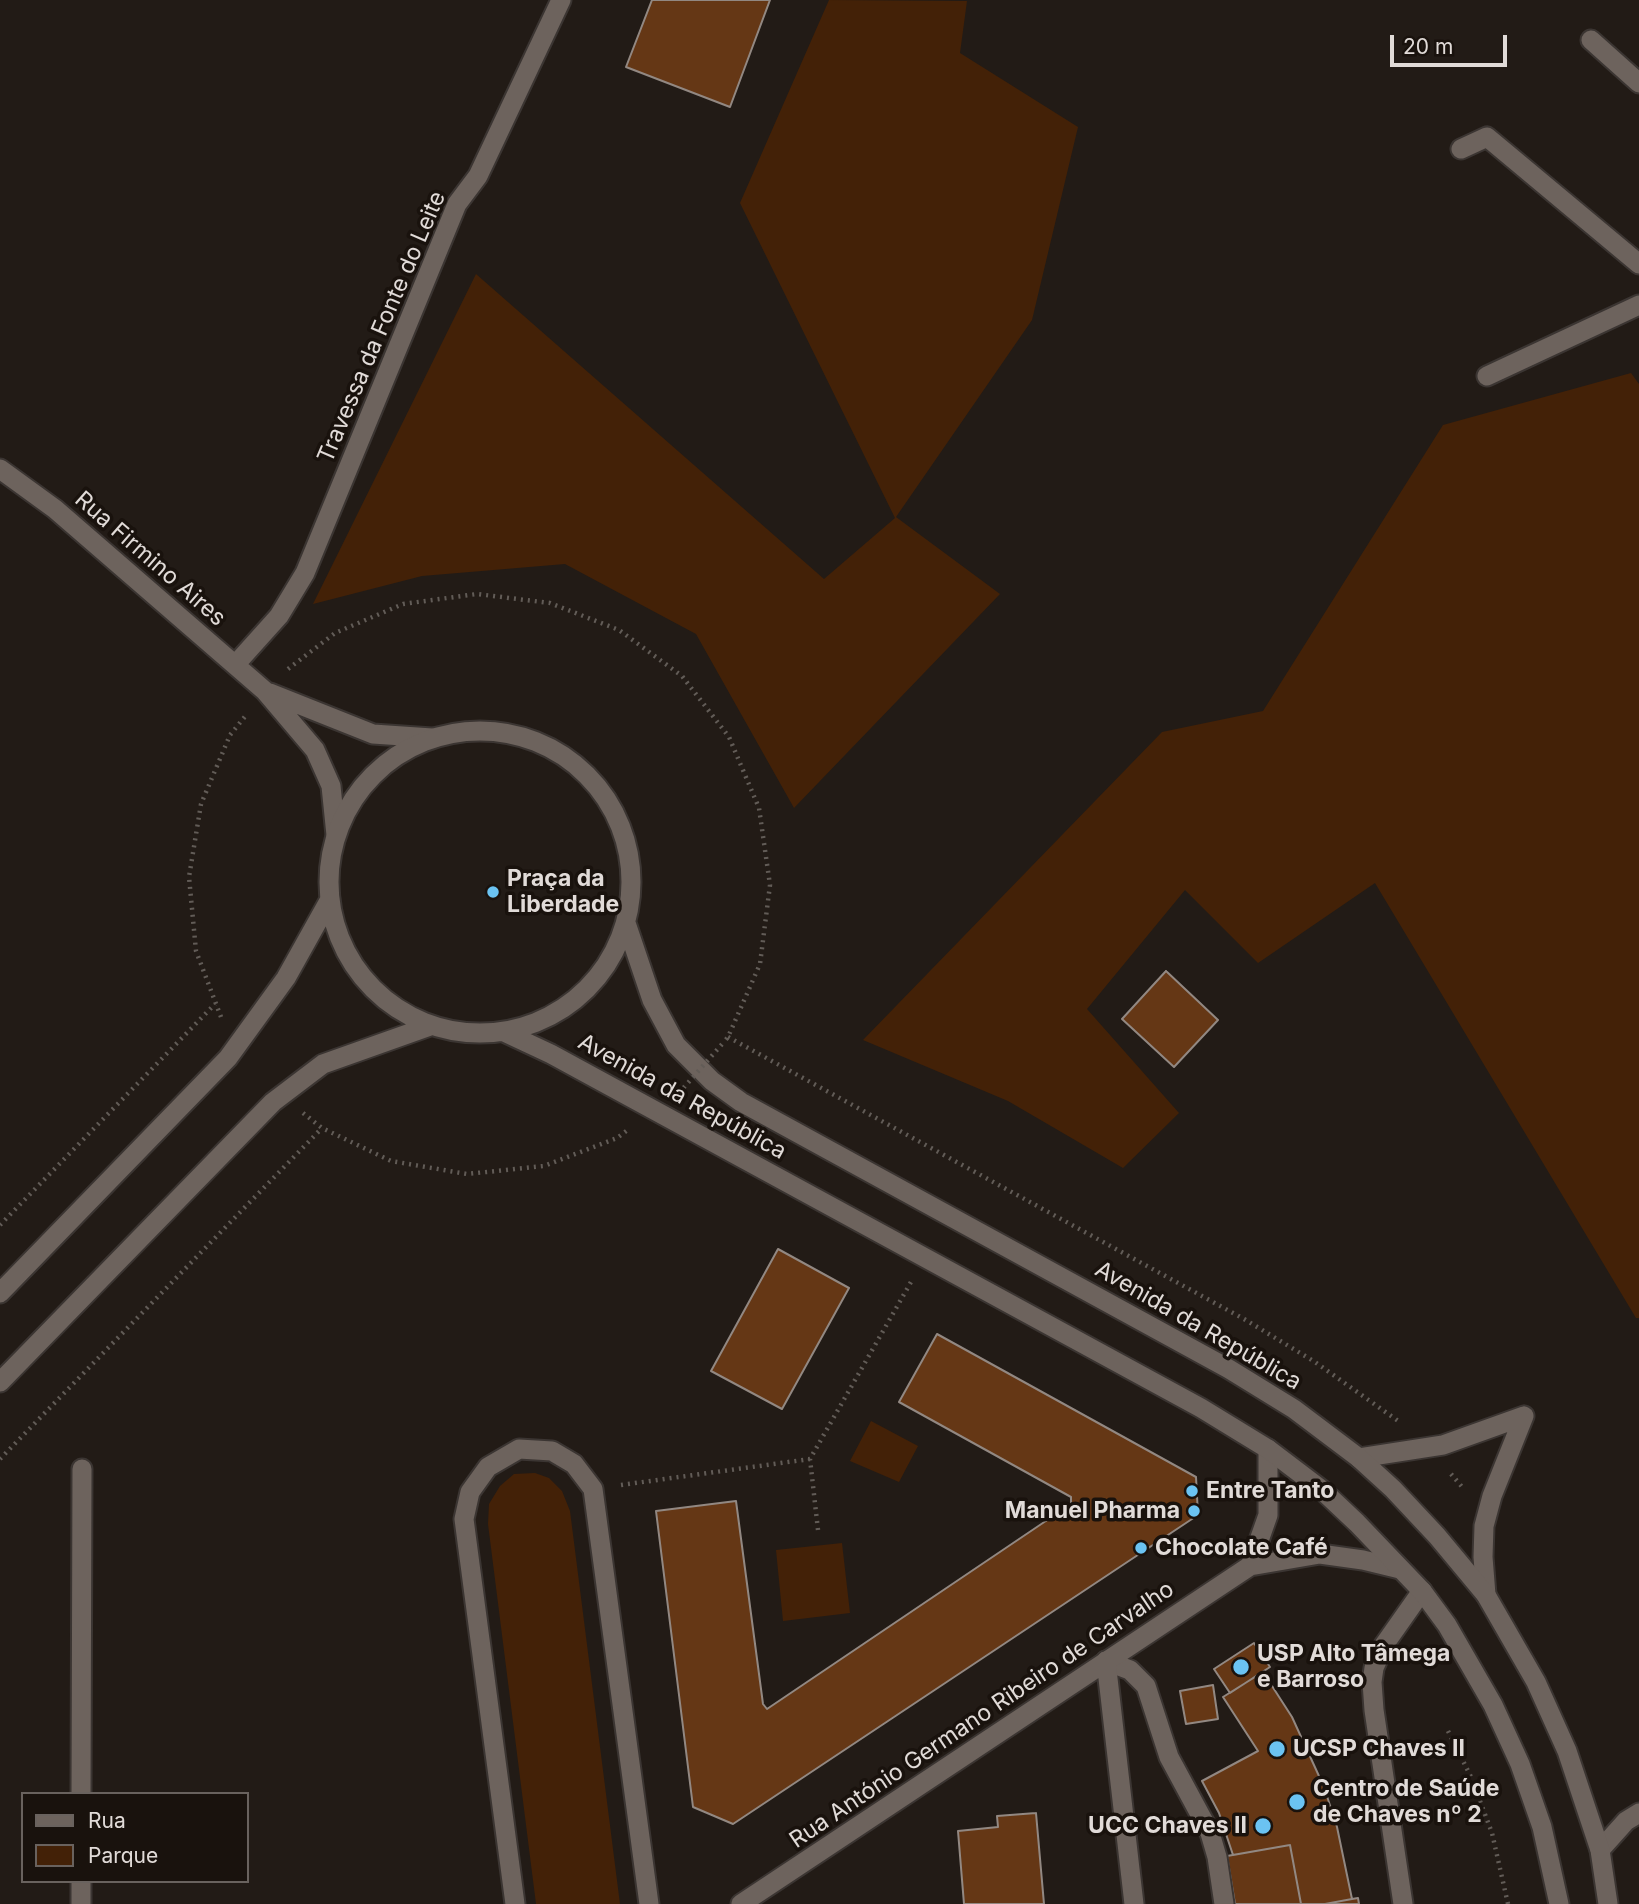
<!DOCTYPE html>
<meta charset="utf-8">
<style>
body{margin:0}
#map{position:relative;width:1639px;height:1904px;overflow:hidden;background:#221b16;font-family:Inter,sans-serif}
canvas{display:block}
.legend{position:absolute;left:21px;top:1792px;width:228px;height:91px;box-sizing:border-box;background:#19120d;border:2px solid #69625e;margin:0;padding:9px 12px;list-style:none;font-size:21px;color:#e1dbd8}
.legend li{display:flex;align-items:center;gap:14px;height:35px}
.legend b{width:35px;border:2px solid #69625e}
.scale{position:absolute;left:1390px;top:35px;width:117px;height:32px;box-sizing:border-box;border:4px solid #e1dbd8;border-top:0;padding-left:9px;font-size:21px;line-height:24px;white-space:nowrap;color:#e1dbd8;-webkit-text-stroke:5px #19120d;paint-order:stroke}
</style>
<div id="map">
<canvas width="1639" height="1904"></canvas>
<ul class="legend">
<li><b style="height:9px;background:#6d635d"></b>Rua</li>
<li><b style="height:19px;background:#432107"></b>Parque</li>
</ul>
<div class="scale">20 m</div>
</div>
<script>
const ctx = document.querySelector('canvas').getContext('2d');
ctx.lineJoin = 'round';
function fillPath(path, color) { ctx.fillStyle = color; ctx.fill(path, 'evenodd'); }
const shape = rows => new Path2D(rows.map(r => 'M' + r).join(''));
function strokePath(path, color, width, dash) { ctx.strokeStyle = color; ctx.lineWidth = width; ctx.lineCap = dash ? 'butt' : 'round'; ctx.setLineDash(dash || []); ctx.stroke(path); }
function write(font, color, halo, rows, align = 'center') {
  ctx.font = font + ' Inter,sans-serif'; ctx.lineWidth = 7; ctx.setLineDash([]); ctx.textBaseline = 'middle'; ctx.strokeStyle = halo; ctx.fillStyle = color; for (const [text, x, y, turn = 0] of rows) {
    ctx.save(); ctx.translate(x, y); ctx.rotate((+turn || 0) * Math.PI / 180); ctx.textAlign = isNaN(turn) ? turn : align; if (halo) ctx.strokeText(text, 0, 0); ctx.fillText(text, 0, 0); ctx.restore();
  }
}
fillPath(shape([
 [829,0,967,1,960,53,1078,127,1032,320,896,517,1000,594,794,808,696,634,565,564,422,576,313,604,476,274,824,579,895,518,740,203],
 [1631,373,1639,384,1639,1318,1636,1318,1375,883,1258,963,1185,890,1087,1009,1179,1113,1123,1168,1008,1101,863,1040,1162,732,1263,711,1443,425],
 [871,1421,918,1446,899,1482,850,1461],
 [535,1473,549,1478,562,1491,570,1511,620,1904,536,1904,488,1524,489,1504,500,1486,514,1474],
 [842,1543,850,1613,783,1621,776,1550]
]), '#432107');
const building = shape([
 [652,0,770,0,730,107,626,67,652,0],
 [1166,971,1218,1020,1174,1067,1122,1019,1166,971],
 [778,1249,849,1288,782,1409,711,1371,778,1249],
 [937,1334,1196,1477,1198,1515,733,1824,693,1807,656,1511,736,1501,763,1704,767,1709,1071,1504,1071,1497,899,1402,937,1334],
 [1254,1643,1270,1667,1230,1693,1214,1669,1254,1643],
 [1263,1672,1292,1717,1324,1787,1337,1827,1352,1899,1325,1904,1301,1904,1290,1845,1233,1855,1219,1813,1202,1781,1258,1751,1223,1697,1263,1672],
 [1213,1685,1218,1719,1186,1724,1180,1691,1213,1685],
 [1036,1813,1044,1904,964,1904,958,1831,998,1827,997,1816,1036,1813],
 [1290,1845,1301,1904,1235,1904,1227,1856,1290,1845],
 [1358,1898,1359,1904,1325,1904,1352,1899,1358,1898]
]);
fillPath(building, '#653715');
strokePath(building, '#928882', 2);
const service = shape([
 [1106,1661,1130,1670,1146,1686,1169,1757,1210,1833,1217,1857,1224,1904],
 [515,1904,464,1519,470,1492,488,1467,519,1449,552,1451,574,1464,593,1489,649,1904],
 [1403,1904,1374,1710,1372,1682,1374,1668,1384,1645,1422,1591]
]);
const minor = shape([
 [1591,40,1639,83],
 [1461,149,1487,137,1639,264],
 [1487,376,1639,305],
 [0,469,55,509,265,691,315,750,331,786,336,835],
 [235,665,279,616,305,573,457,204,478,176,561,0],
 [270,693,373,734,432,738],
 [1359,1458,1443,1445,1524,1416],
 [1250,1566,1268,1515,1268,1449],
 [1486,1595,1483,1557,1484,1526,1492,1496,1524,1416],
 [1106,1661,1134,1904],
 [81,1794,82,1469],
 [1600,1850,1626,1821,1639,1813],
 [81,1904,81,1881],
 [741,1904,1250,1566,1320,1554,1363,1560,1400,1569]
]);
const tertiary = shape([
 '329 882a151 151 0 1 1 302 0a151 151 0 1 1-302 0Z',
 [626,923,652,1000,676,1045,712,1081,741,1102,1229,1369,1294,1409,1359,1458,1393,1489,1437,1536,1486,1595,1536,1682,1567,1751,1600,1850,1608,1904],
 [504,1032,551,1054,1201,1408,1268,1449,1322,1490,1357,1523,1422,1591,1447,1625,1493,1705,1520,1764,1542,1827,1559,1904],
 [0,1293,228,1058,286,978,329,901],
 [0,1382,273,1102,323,1064,430,1026]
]);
strokePath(service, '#3b3532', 23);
strokePath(minor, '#3b3532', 23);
strokePath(tertiary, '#3b3532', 23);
strokePath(shape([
 [288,669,335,633,403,604,477,594,550,603,619,630,682,676,729,737,759,808,770,885,760,964,728,1037,723,1043],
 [221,1017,196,951,189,877,201,804,230,735,247,714],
 [728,1037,1244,1319,1315,1362,1401,1423],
 [303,1113,322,1128,391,1161,467,1174,544,1166,617,1138,629,1129],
 [0,1225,215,1004],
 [0,1459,322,1128],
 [1451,1474,1463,1488],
 [621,1485,810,1459],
 [818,1530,810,1459,911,1282],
 [1448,1731,1471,1777,1492,1833,1508,1904]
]), '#625c57', 4.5, [2, 5]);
strokePath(service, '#6d635d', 19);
strokePath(minor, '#6d635d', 19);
strokePath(tertiary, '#6d635d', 19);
strokePath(shape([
 [679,1093,723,1043]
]), '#625c57', 4.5, [2, 5]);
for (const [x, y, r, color] of [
 [493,892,7,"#6bc3f2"],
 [1192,1491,7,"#6bc3f2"],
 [1194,1511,7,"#6bc3f2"],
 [1141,1548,7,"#6bc3f2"],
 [1241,1667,9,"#6bc3f2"],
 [1277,1749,9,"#6bc3f2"],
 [1297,1802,9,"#6bc3f2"],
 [1263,1826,9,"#6bc3f2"]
]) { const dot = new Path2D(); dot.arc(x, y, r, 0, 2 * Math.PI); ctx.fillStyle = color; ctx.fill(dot); strokePath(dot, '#19120d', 2.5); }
write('23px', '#e1dbd8', '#19120d', [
 ["Travessa da Fonte do Leite",382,327,-67],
 ["Rua Firmino Aires",150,559,41],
 ["Avenida da República",682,1097,29],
 ["Avenida da República",1198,1326,30],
 ["Rua António Germano Ribeiro de Carvalho",982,1715,-34]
]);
write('bold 23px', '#e1dbd8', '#19120d', [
 ["Praça da",507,879],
 ["Liberdade",507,905],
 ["Entre Tanto",1206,1491],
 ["Manuel Pharma",1180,1511,"right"],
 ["Chocolate Café",1155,1548],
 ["USP Alto Tâmega",1257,1654],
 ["e Barroso",1257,1680],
 ["UCSP Chaves II",1293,1749],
 ["Centro de Saúde",1313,1789],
 ["de Chaves nº 2",1313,1815],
 ["UCC Chaves II",1247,1826,"right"]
], 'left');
</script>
